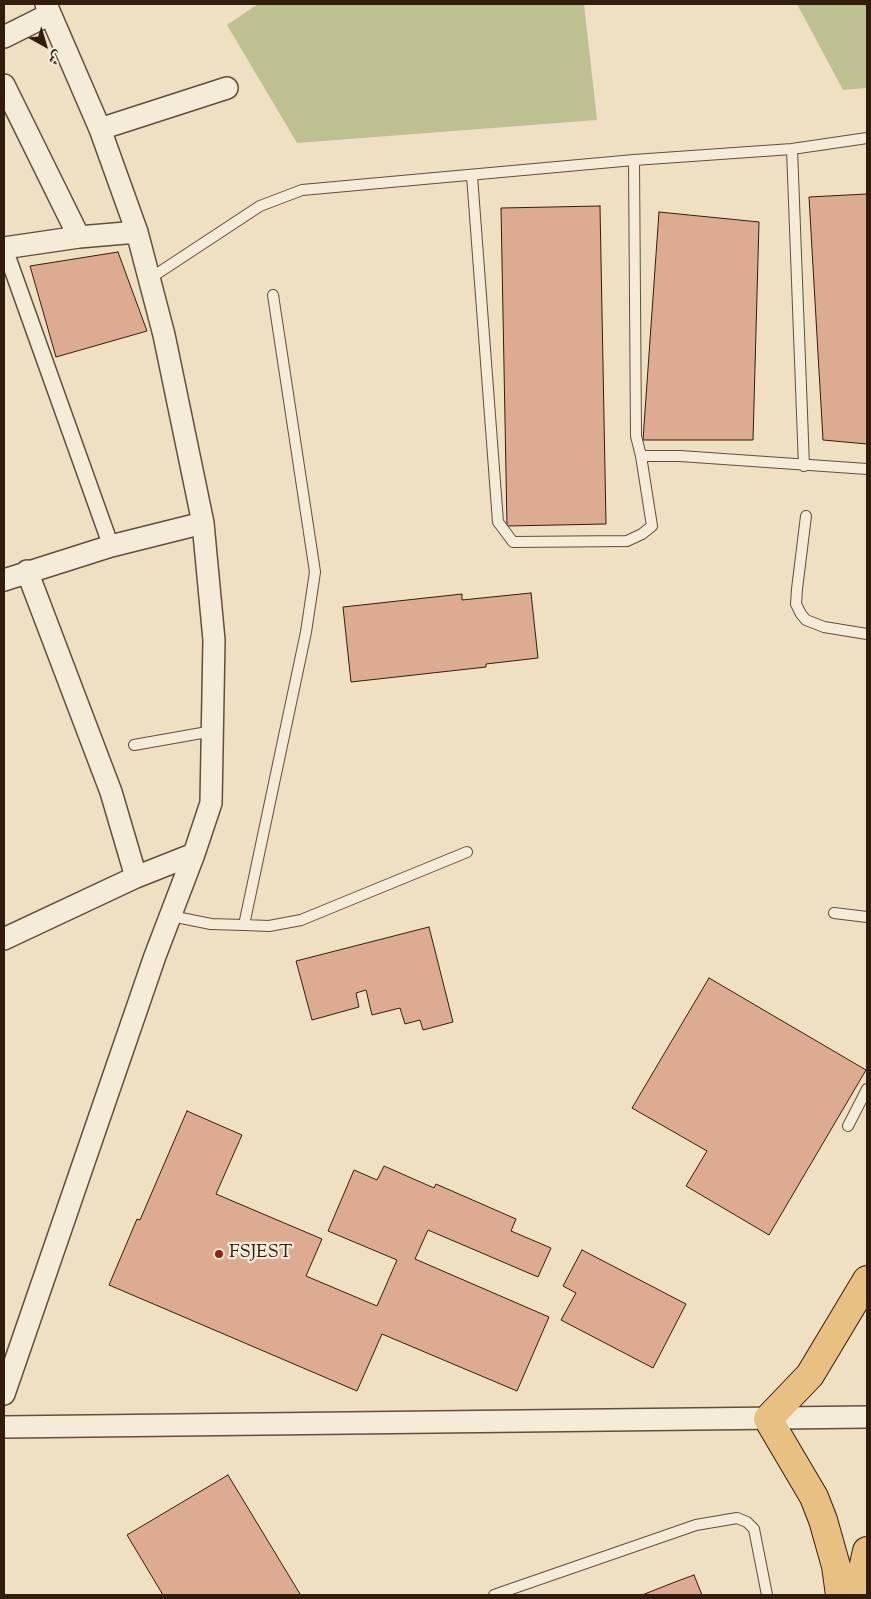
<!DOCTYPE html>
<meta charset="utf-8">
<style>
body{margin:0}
#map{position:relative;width:871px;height:1599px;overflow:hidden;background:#efe0c4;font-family:"Sorts Mill Goudy",Amiri,serif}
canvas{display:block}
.frame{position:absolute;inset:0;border:5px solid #321d0d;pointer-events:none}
.north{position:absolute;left:20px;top:20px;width:50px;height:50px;-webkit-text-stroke:4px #f5ebd9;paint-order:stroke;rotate:141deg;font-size:14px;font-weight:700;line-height:20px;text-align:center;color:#321d0d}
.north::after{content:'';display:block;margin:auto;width:18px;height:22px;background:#321d0d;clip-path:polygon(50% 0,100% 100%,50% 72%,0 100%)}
</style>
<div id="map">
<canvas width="871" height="1599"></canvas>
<div class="frame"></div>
<div class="north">ش</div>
</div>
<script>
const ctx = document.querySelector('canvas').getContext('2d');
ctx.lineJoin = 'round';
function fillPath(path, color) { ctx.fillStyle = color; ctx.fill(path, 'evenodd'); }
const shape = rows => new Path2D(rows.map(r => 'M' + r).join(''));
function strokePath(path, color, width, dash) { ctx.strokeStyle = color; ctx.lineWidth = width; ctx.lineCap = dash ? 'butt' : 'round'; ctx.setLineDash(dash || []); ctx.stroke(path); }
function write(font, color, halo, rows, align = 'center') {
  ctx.font = font + ' "Sorts Mill Goudy",serif'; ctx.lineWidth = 4.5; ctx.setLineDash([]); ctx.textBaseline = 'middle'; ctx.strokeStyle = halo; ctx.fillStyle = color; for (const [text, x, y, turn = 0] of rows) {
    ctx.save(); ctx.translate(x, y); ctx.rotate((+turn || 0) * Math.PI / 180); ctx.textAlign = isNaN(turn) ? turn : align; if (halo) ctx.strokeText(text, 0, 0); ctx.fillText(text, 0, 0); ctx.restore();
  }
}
fillPath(shape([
 [258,4,584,4,597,120,297,143,227,25],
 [797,4,867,4,867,88,843,90]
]), '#bdc191');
const building = shape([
 [867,194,867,444,823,440,809,197,867,194],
 [600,206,606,524,507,526,501,208,600,206],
 [659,212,759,222,753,440,643,440,659,212],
 [118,252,147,331,56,357,30,266,118,252],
 [531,593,538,658,486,664,486,667,351,682,343,607,462,594,462,600,531,593],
 [429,927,453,1022,423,1030,420,1020,405,1024,400,1008,372,1015,366,990,356,993,359,1007,312,1020,296,961,429,927],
 [709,978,866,1070,769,1235,686,1186,707,1151,632,1108,709,978],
 [187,1111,242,1135,216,1194,322,1239,306,1276,377,1306,397,1260,328,1231,354,1170,377,1180,384,1166,434,1188,436,1184,516,1219,511,1231,551,1248,538,1277,428,1230,415,1259,549,1317,517,1391,382,1334,357,1391,109,1285,137,1219,140,1220,187,1111],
 [582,1250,686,1304,653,1368,561,1320,576,1293,563,1286,582,1250],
 [228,1475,300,1594,297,1595,163,1595,127,1535,228,1475],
 [694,1575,702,1595,642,1595,675,1582,694,1575]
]);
fillPath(building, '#dcab91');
strokePath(building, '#321d0d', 1);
const service = shape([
 [792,149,804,466],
 [634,160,636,436,641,456,680,456,867,469],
 [472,176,498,522,513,542,627,541,642,534,652,526,641,456],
 [149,279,260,206,302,190,634,160,792,149,867,138],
 [806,516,797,589,796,604,801,614,806,620,824,627,867,634],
 [134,745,213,731],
 [834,913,867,917],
 [171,916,211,924,244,925,269,926,301,920,467,852],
 [244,925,306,632,315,572,273,295],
 [848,1126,867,1089],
 [494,1595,696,1525,737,1518,747,1522,754,1529,767,1595]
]);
const pedestrian = shape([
 [7,255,111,546]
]);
const minor = shape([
 [4,37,50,14],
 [4,85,79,237],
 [100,129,227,88],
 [4,248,79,237,137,232],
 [27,571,111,792,136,877],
 [4,580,111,546,203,523],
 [4,939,136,877,194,854],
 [4,1394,155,956,194,854,211,803,214,640,203,523,164,335,137,232,100,129,46,4],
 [4,1427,867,1417]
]);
const primary = shape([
 [840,1595,836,1566,823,1520,814,1497,768,1419,810,1375,867,1280],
 [857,1595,867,1551]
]);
strokePath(service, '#614e3b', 12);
strokePath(pedestrian, '#614e3b', 18);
strokePath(minor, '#614e3b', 24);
strokePath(primary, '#321d0d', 30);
strokePath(service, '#f5ebd9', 10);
strokePath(pedestrian, '#f5ebd9', 15);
strokePath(minor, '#f5ebd9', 21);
strokePath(primary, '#e8c082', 28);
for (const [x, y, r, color] of [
 [219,1254,5,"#8f2418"]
]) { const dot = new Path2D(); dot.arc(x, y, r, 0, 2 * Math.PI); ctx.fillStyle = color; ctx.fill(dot); strokePath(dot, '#f5ebd9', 2); }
write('19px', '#321d0d', '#f5ebd9', [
 ["FSJEST",229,1254]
], 'left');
</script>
